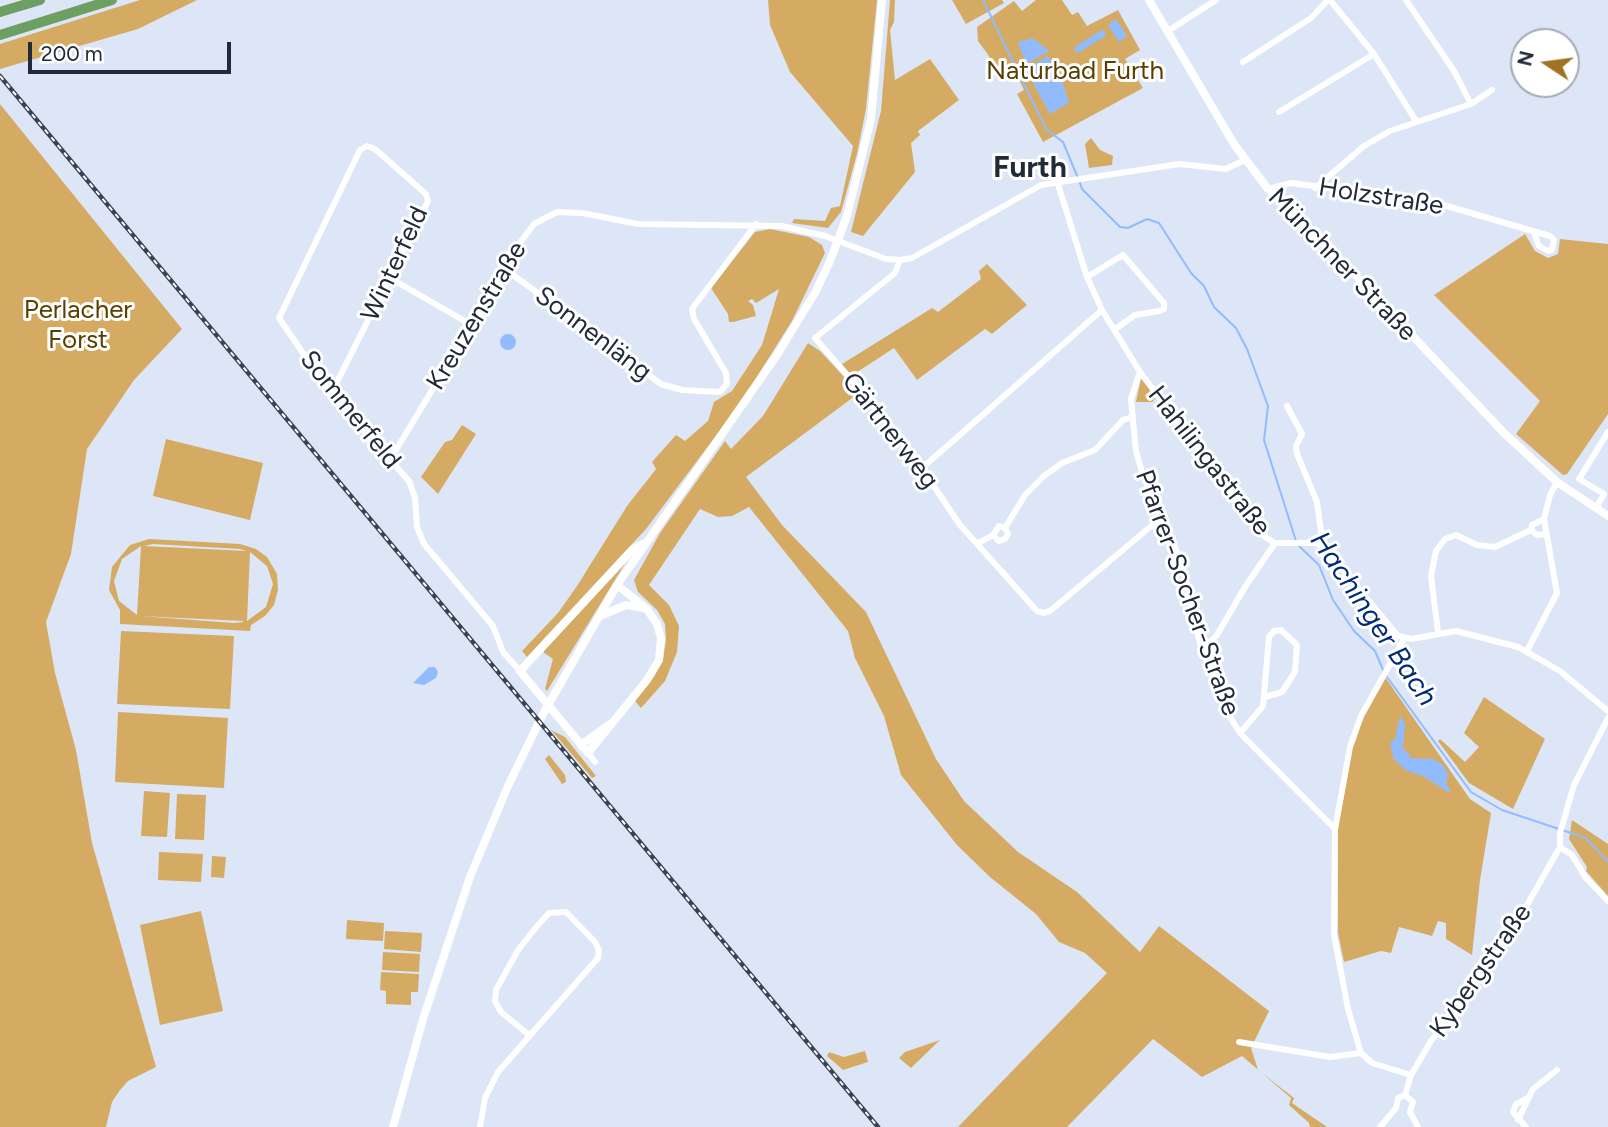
<!DOCTYPE html>
<meta charset="utf-8">
<style>
body{margin:0}
#map{position:relative;width:1608px;height:1127px;overflow:hidden;background:#dce6f7;font-family:Figtree,sans-serif}
canvas{display:block}
.north{position:absolute;left:1510px;top:28px;width:70px;height:70px;box-sizing:border-box;background:#fff;border:2px solid #a6aab0;border-radius:50%;rotate:283deg;font-size:19px;font-weight:700;line-height:28px;text-align:center;color:#202a39}
.north::after{content:'';display:block;margin:auto;width:24px;height:32px;background:#9e7423;clip-path:polygon(50% 0,100% 100%,50% 72%,0 100%)}
.scale{position:absolute;left:28px;top:42px;width:203px;height:32px;box-sizing:border-box;border:4px solid #202a39;border-top:0;padding-left:9px;font-size:21px;line-height:24px;white-space:nowrap;color:#202a39;-webkit-text-stroke:5px #fff;paint-order:stroke}
</style>
<div id="map">
<canvas width="1608" height="1127"></canvas>
<div class="north">N</div>
<div class="scale">200 m</div>
</div>
<script>
const ctx = document.querySelector('canvas').getContext('2d');
ctx.lineJoin = 'round';
function fillPath(path, color) { ctx.fillStyle = color; ctx.fill(path, 'evenodd'); }
const shape = rows => new Path2D(rows.map(r => 'M' + r).join(''));
function strokePath(path, color, width, dash) { ctx.strokeStyle = color; ctx.lineWidth = width; ctx.lineCap = dash ? 'butt' : 'round'; ctx.setLineDash(dash || []); ctx.stroke(path); }
function write(font, color, halo, rows, align = 'center') {
  ctx.font = font + ' Figtree,sans-serif'; ctx.lineWidth = 6; ctx.setLineDash([]); ctx.textBaseline = 'middle'; ctx.strokeStyle = halo; ctx.fillStyle = color; for (const [text, x, y, turn = 0] of rows) {
    ctx.save(); ctx.translate(x, y); ctx.rotate((+turn || 0) * Math.PI / 180); ctx.textAlign = isNaN(turn) ? turn : align; if (halo) ctx.strokeText(text, 0, 0); ctx.fillText(text, 0, 0); ctx.restore();
  }
}
fillPath(shape([
 [140,0,197,0,138,29,0,69,0,44],
 [768,0,877,0,866,109,857,154,841,212,828,228,792,223,794,219,825,221,831,208,840,206,853,146,790,72,770,25],
 [890,0,895,0,894,22,890,30,895,80,930,59,959,100,918,131,920,135,911,143,915,172,863,236,851,232,881,111],
 [952,0,1002,0,1004,3,966,24],
 [1036,0,1062,0,1072,15,1078,12,1087,26,1118,10,1140,50,1125,59,1143,88,1043,142,1017,94,1024,90,1014,69,1002,74,978,41,977,27,1014,1,1022,11],
 [0,104,182,329,134,380,87,449,71,554,46,622,55,673,76,750,92,843,156,1067,128,1081,120,1090,112,1102,106,1127,0,1127],
 [1091,138,1100,150,1113,156,1112,165,1089,168,1085,144],
 [770,229,809,237,822,245,825,253,792,321,739,405,646,529,527,657,522,651,558,613,577,586,627,506,656,469,652,462,676,435,685,441,708,421,714,402,732,391,762,345,779,289,756,303,752,299,748,301,753,305,756,316,733,322,729,322,728,314,711,288,755,232],
 [1525,234,1535,251,1548,258,1558,254,1560,239,1608,244,1608,414,1567,474,1563,475,1516,434,1540,401,1434,295],
 [987,264,1027,305,992,334,985,329,917,380,894,348,851,376,842,364,932,308,938,312,981,279,979,271],
 [808,343,820,351,859,393,746,477,782,525,866,612,936,759,964,801,1018,852,1077,892,1140,952,1159,926,1269,1011,1251,1048,1258,1070,1294,1098,1292,1103,1327,1127,1310,1127,1309,1123,1289,1105,1291,1098,1242,1056,1202,1077,1153,1039,1067,1127,958,1127,1107,973,1085,953,1059,942,1036,914,990,877,957,845,901,775,884,716,855,658,848,631,749,507,732,516,718,517,700,509,649,585,669,605,679,626,677,652,665,681,641,708,635,701,655,675,663,659,666,640,665,624,657,610,638,592,634,580,660,533,725,441,731,449,763,416],
 [1141,378,1156,398,1152,402,1136,402],
 [462,425,476,434,438,494,421,477,445,442,452,440],
 [166,439,263,463,250,520,153,496],
 [149,539,240,544,256,549,267,557,277,574,278,590,274,605,265,616,251,625,250,631,120,624,120,610,109,590,112,567,130,545],
 [153,544,240,549,247,551,144,546],
 [141,546,137,615,119,601,114,581,122,559],
 [250,552,267,566,273,584,266,607,247,621],
 [140,616,243,621,243,622,234,623],
 [626,562,547,691,545,689,553,659,543,652],
 [121,631,234,636,230,709,117,704],
 [1385,677,1470,799,1491,813,1480,880,1472,955,1446,939,1446,923,1438,921,1432,936,1399,927,1391,953,1381,951,1344,962,1338,933,1338,829,1352,750,1364,715],
 [1484,697,1545,739,1513,809,1469,783,1438,741,1440,739,1465,762,1479,747,1464,733],
 [118,712,228,718,224,788,115,782],
 [551,730,565,737,596,776,592,778],
 [549,755,565,775,566,782,562,784,545,759],
 [144,791,170,793,167,837,141,836],
 [177,794,206,795,204,840,175,839],
 [1572,820,1608,844,1608,896,1586,871,1587,867,1569,839],
 [159,852,203,854,201,882,158,880],
 [212,856,226,857,224,878,211,877],
 [201,911,223,1011,160,1025,140,925],
 [347,920,384,923,383,941,346,939],
 [385,931,422,933,421,952,384,949],
 [383,952,420,954,419,972,382,970],
 [381,972,419,974,418,992,411,992,411,1005,386,1004,386,991,380,990],
 [940,1040,911,1068,899,1058,905,1052],
 [865,1051,868,1062,843,1070,827,1056,829,1052,844,1057]
]), '#d5ab64');
fillPath(shape([
 [1116,19,1127,36,1119,42,1108,25],
 [1033,38,1049,51,1026,64,1018,42],
 [1048,56,1062,80,1069,103,1050,114,1025,69],
 '500 342a8 8 0 1 1 16 0a8 8 0 1 1-16 0Z',
 [429,667,435,667,438,672,436,678,424,685,413,683],
 [1400,716,1405,724,1403,749,1409,753,1410,758,1433,759,1442,764,1448,774,1446,784,1451,790,1448,792,1423,776,1407,771,1394,760,1390,743,1395,739]
]), '#92bbfd');
strokePath(shape([
 [983,0,1046,129,1063,142,1078,178],
 [1080,183,1082,189,1120,227,1128,228,1147,219,1159,223,1191,273,1204,286,1214,307,1236,328,1247,349,1268,406,1264,440,1296,541],
 [1299,546,1319,565,1333,600,1354,631,1375,651,1384,672],
 [1387,677,1471,792,1502,810,1586,838,1608,862]
]), '#92bbfd', 2);
strokePath(shape([
 [1078,49,1102,34]
]), '#92bbfd', 7);
strokePath(shape([
 [1330,0,1374,54,1416,121],
 [1406,0,1454,71,1471,104],
 [1168,31,1216,0],
 [1243,62,1311,18,1328,0],
 [1279,112,1374,54],
 [1057,181,1087,277,1102,310,1140,372,1265,537,1275,543,1314,543,1324,547,1398,636,1411,639,1456,631,1518,647,1560,671,1608,711],
 [1315,188,1364,146,1390,131,1471,104,1492,90],
 [1268,189,1291,183,1433,202,1550,236,1554,240,1552,250,1548,251,1539,246,1534,233],
 [900,260,895,273,815,338,900,436,960,525,1037,611,1043,613,1050,611,1162,517],
 [505,269,661,384,682,390,720,392,727,384,726,373,694,319,692,309,756,224],
 [1087,277,1123,255,1164,303,1164,309,1159,311,1135,315,1114,330],
 [390,278,470,324],
 [1140,372,1131,399,1136,451,1143,476,1181,561,1200,643,1230,717,1240,733,1335,829],
 [331,394,428,201,426,194,375,149,367,146,360,150,279,318,331,394,409,481,415,498,417,527,424,544,493,626,503,652,520,671],
 [1287,406,1302,434,1296,446,1297,454,1317,502,1322,539,1320,545],
 [390,460,505,269,505,263,534,224,557,212,582,213,638,224,782,226,825,236,886,259,900,260,912,258,1041,185,1179,164,1226,169,1245,160],
 [921,469,1102,310],
 [1596,508,1604,494,1579,479,1608,432],
 [1544,519,1532,525,1531,530,1537,535,1546,534],
 [1005,528,1025,495,1044,476,1062,463,1095,450,1123,420,1132,417],
 [977,544,993,535,999,526,1005,528,1008,534,1005,539,999,541,993,535],
 [1438,632,1431,576,1436,551,1445,539,1456,535,1477,545,1495,547,1531,530],
 [1404,639,1361,716,1350,747,1335,829,1334,935,1348,1009,1361,1053,1372,1063,1411,1075],
 [1203,649,1217,635,1245,587,1275,543],
 [1527,651,1557,593,1544,519,1550,495,1557,482],
 [1240,733,1263,706,1269,637,1274,631,1281,630,1297,645,1295,672,1282,692,1265,697],
 [588,753,595,762],
 [1560,847,1572,855,1586,878,1608,901],
 [1239,1042,1330,1057,1361,1053],
 [1405,1095,1411,1075,1431,1041,1506,942,1560,847,1560,833,1574,785,1608,718],
 [1405,1095,1413,1102,1410,1112],
 [1396,1108,1398,1098,1405,1095],
 [1410,1112,1418,1127],
 [1518,1120,1533,1089,1557,1070],
 [480,1127,485,1098,498,1072,598,958,599,950,595,942,566,912,549,913,538,925,518,950,496,990,495,1001,501,1012,529,1035],
 [1380,1127,1396,1108],
 [1526,1127,1513,1112,1516,1104,1528,1098]
]), '#fff', 6);
strokePath(shape([
 [1149,0,1234,144,1268,189,1344,263,1504,433,1557,482,1608,516],
 [617,585,647,609,657,624,661,638,659,660,647,680,588,753,520,671,633,549,643,544],
 [600,616,626,605,644,608],
 [581,745,610,724],
 [393,1127,423,1019,470,877,508,786,543,714,617,585,777,355,816,291,830,261,847,216,871,119,882,0]
]), '#fff', 8);
strokePath(shape([
 [0,12,40,0],
 [0,35,112,0]
]), '#6e9f62', 10);
const rail = shape([
 [0,76,878,1127]
]);
strokePath(rail, '#394352', 4.5);
strokePath(rail, '#fff', 2, [5]);
write('26px', '#5a3e00', '#fff', [
 ["Naturbad Furth",1075,71],
 ["Perlacher",78,310],
 ["Forst",78,340]
]);
write('26px', '#202a39', '#fff', [
 ["Holzstraße",1381,197,9],
 ["Winterfeld",395,264,-65],
 ["Münchner Straße",1342,265,46],
 ["Kreuzenstraße",477,316,-59],
 ["Sonnenläng",593,334,37],
 ["Sommerfeld",350,410,51],
 ["Gärtnerweg",890,431,52],
 ["Hahilingastraße",1209,461,52],
 ["Pfarrer-Socher-Straße",1187,593,70],
 ["Kybergstraße",1481,971,-55]
]);
write('italic 28px', '#002c75', '#fff', [
 ["Hachinger Bach",1373,619,56]
]);
write('bold 30px', '#202a39', '#fff', [
 ["Furth",1030,168]
]);
</script>
